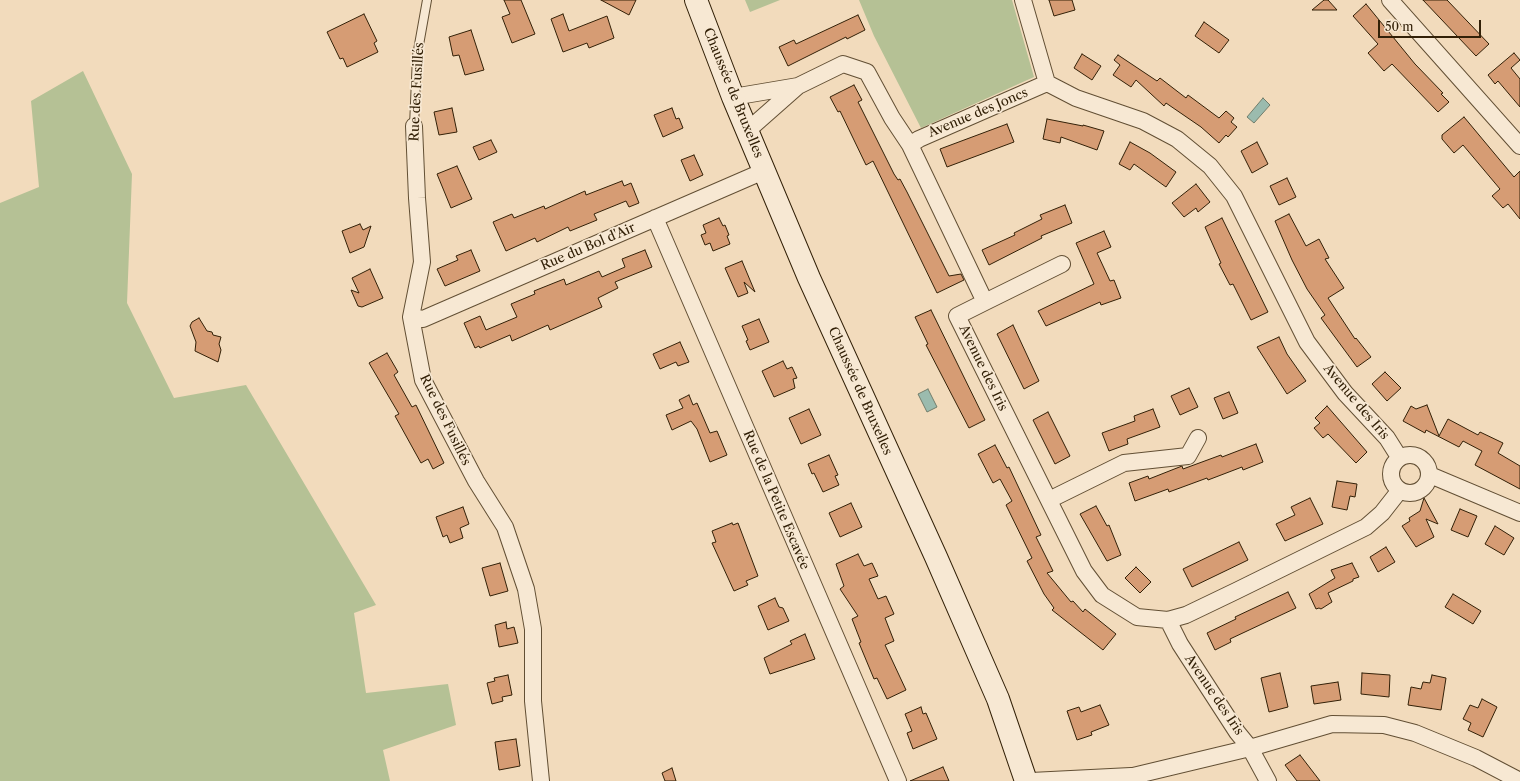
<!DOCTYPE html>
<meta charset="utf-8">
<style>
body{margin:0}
#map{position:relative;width:1520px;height:781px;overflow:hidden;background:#f2dbbc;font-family:"Libre Caslon Text",serif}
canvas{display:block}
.scale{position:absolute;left:1378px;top:20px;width:103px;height:18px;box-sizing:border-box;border:2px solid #322007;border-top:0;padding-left:5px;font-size:12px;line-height:14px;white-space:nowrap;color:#322007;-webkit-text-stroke:3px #f7e8d3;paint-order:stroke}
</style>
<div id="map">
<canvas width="1520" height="781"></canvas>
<div class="scale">50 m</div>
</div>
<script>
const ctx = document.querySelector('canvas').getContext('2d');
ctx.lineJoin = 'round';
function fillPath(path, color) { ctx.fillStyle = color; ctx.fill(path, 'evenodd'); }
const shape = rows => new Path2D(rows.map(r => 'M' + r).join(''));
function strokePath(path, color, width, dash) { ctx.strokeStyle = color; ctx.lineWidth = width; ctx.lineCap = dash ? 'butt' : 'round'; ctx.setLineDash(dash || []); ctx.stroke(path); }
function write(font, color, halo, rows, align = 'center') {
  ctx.font = font + ' "Libre Caslon Text",serif'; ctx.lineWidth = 3.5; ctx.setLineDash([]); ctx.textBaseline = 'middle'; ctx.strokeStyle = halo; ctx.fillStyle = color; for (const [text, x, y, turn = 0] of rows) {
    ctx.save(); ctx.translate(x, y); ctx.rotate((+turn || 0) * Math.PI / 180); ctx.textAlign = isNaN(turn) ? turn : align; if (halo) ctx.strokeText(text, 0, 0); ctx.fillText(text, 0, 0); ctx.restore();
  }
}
fillPath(shape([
 [745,0,780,0,750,12],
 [859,0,1012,0,1034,77,921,128,874,36],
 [83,71,132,174,127,303,174,398,246,385,376,605,354,613,366,693,448,684,456,725,383,750,390,781,0,781,0,203,39,187,31,101]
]), '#b5c195');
const water = shape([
 [1263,98,1270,105,1254,123,1247,117,1263,98],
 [928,389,937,407,927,412,918,394,928,389]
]);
fillPath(water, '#9bbbae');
strokePath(water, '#717d6b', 1);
const building = shape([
 [504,0,521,0,535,34,512,43,502,17,510,14,504,0],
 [601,0,636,0,629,15,601,0],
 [1049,0,1072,0,1075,10,1054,16,1049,0],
 [1324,0,1328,0,1337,10,1312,10,1324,0],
 [1423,0,1447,0,1489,44,1476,56,1423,0],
 [1366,4,1415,64,1443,93,1441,94,1449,102,1438,112,1392,64,1384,71,1368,53,1378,44,1353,16,1366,4],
 [364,14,377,41,374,43,378,52,347,67,343,58,340,59,327,32,364,14],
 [563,14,569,31,607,16,614,38,589,48,587,43,563,52,551,19,563,14],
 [858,15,865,30,847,39,846,37,788,66,779,47,794,40,796,44,858,15],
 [1204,22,1229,40,1219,53,1195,36,1204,22],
 [471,30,484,70,465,75,459,55,453,56,449,37,471,30],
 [1514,53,1520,60,1511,68,1520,79,1520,107,1498,81,1495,84,1488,75,1514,53],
 [1082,54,1101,66,1092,80,1074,68,1082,54],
 [1118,55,1157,81,1160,78,1186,98,1188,95,1219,118,1226,111,1234,118,1231,122,1237,127,1228,137,1226,135,1219,143,1201,127,1166,103,1164,106,1136,80,1131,87,1113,75,1120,65,1114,60,1118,55],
 [854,85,862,100,858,102,894,174,898,180,900,179,907,192,949,276,961,274,964,280,937,293,873,161,866,165,840,111,838,112,830,97,854,85],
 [452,108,457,132,439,135,434,112,452,108],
 [672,108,676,119,679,118,683,128,663,137,654,115,672,108],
 [1464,117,1514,177,1520,171,1520,219,1508,204,1503,208,1492,196,1500,189,1463,145,1454,153,1442,139,1442,135,1464,117],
 [1047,119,1083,126,1083,125,1104,131,1097,150,1061,137,1060,143,1043,139,1047,119],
 [1007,124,1014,142,947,167,940,149,1007,124],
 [491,140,497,152,479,160,473,147,491,140],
 [1130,142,1150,153,1176,172,1166,187,1134,164,1130,170,1119,164,1130,142],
 [1257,142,1268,164,1252,173,1241,151,1257,142],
 [694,155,703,175,690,181,681,160,694,155],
 [457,166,472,199,451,208,437,174,457,166],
 [1287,178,1296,197,1279,205,1270,186,1287,178],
 [622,181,624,186,631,183,639,203,629,207,626,201,594,214,597,220,570,231,568,227,537,242,535,238,506,251,493,222,512,214,514,218,544,206,545,209,585,191,586,195,622,181],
 [1196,184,1210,202,1198,212,1196,208,1184,217,1172,203,1196,184],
 [1065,205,1072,223,1041,236,1042,238,989,265,982,250,1015,235,1014,233,1042,219,1040,215,1065,205],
 [1289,214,1306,246,1319,239,1329,258,1325,259,1344,288,1328,298,1355,339,1356,338,1371,357,1357,367,1321,318,1325,315,1307,289,1292,260,1275,221,1289,214],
 [719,218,723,226,725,225,729,235,727,236,730,244,713,251,710,243,705,245,701,235,706,233,703,225,719,218],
 [1222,218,1268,312,1251,320,1233,284,1230,285,1219,264,1221,263,1205,227,1222,218],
 [360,224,363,230,371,226,364,247,350,253,342,231,360,224],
 [1104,231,1111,247,1097,253,1110,281,1114,280,1121,298,1101,305,1100,302,1046,326,1038,311,1094,284,1076,243,1104,231],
 [471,250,480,271,445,286,437,269,458,260,456,256,471,250],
 [645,250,652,267,615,282,618,288,598,298,602,307,550,330,548,325,512,341,510,335,480,348,479,346,475,348,464,323,480,316,486,330,517,317,511,304,535,294,534,291,564,279,566,285,599,271,602,277,625,267,622,259,645,250],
 [742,261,755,292,744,282,748,293,738,297,725,268,742,261],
 [370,269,383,298,362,307,358,306,351,290,359,293,352,278,370,269],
 [931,310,985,420,969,428,926,345,928,344,915,317,931,310],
 [199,318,207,331,212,332,213,335,221,337,219,344,221,350,218,362,195,351,196,342,190,326,192,322,199,318],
 [759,319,769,342,750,350,746,341,748,340,742,326,759,319],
 [1013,325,1039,381,1024,389,997,334,1013,325],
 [1279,337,1287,354,1306,381,1287,394,1257,347,1279,337],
 [680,342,689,362,678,366,676,362,660,369,653,354,680,342],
 [387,353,398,372,394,375,412,407,416,405,444,463,433,469,428,459,421,463,395,416,399,414,369,363,387,353],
 [783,361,787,369,792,367,797,378,793,379,795,388,774,397,762,371,783,361],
 [1385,372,1401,388,1387,401,1372,384,1385,372],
 [1189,388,1198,407,1180,415,1171,396,1189,388],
 [1229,392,1238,413,1223,419,1214,398,1229,392],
 [689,395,693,405,697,403,710,433,717,431,727,455,710,462,697,429,691,421,672,430,666,415,683,408,679,400,689,395],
 [1427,405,1439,436,1448,419,1478,435,1480,432,1503,443,1498,453,1520,466,1520,489,1475,465,1482,451,1463,441,1459,447,1426,430,1425,433,1403,421,1411,406,1416,409,1427,405],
 [1327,406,1367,452,1356,463,1328,434,1323,438,1314,428,1320,423,1315,418,1327,406],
 [809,409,821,435,801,444,789,418,809,409],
 [1153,409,1160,427,1127,439,1128,444,1109,451,1102,433,1135,421,1134,416,1153,409],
 [1048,412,1070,456,1055,464,1033,420,1048,412],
 [1256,444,1263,462,1243,470,1242,467,1208,480,1207,478,1169,492,1168,489,1135,501,1129,483,1148,476,1149,479,1182,466,1183,469,1221,455,1222,457,1256,444],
 [995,445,1007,468,1009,467,1041,535,1036,537,1053,571,1047,573,1071,602,1073,601,1083,612,1085,609,1116,634,1103,650,1052,610,1054,608,1044,594,1027,561,1032,558,1006,505,1012,501,1000,479,993,483,978,454,995,445],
 [829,455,838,475,835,476,839,485,823,492,814,473,812,474,808,464,829,455],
 [1337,481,1357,484,1355,497,1350,496,1347,510,1332,507,1337,481],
 [1310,498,1323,524,1285,541,1276,524,1295,515,1291,507,1310,498],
 [1424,498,1438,524,1426,519,1434,537,1416,547,1402,526,1410,521,1409,518,1420,511,1424,498],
 [851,503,862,527,840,537,829,513,851,503],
 [1096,506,1107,526,1109,525,1121,555,1107,561,1080,514,1096,506],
 [463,507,469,524,460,528,463,538,450,543,447,535,443,537,436,517,463,507],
 [1460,509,1477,516,1468,537,1451,530,1460,509],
 [732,523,733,525,738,523,758,576,746,581,748,585,734,591,712,543,716,542,712,531,732,523],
 [1495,526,1514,538,1504,555,1485,544,1495,526],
 [1239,542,1248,560,1192,587,1183,569,1239,542],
 [1386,547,1395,562,1378,572,1370,557,1386,547],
 [858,554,864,566,872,563,878,576,869,579,878,599,886,596,894,614,885,618,894,641,885,645,906,690,887,699,877,678,874,679,859,643,861,642,852,619,858,616,840,589,844,586,836,564,858,554],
 [500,563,508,591,490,596,482,568,500,563],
 [1352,563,1359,577,1353,579,1353,581,1328,593,1332,602,1321,609,1319,608,1316,609,1309,594,1335,578,1331,570,1352,563],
 [1136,567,1151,582,1140,593,1125,578,1136,567],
 [1288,592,1296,608,1230,639,1231,642,1215,650,1207,633,1236,619,1235,617,1288,592],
 [1453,594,1481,611,1473,624,1445,607,1453,594],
 [775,598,779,607,783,608,789,621,768,630,758,606,775,598],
 [506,622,507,629,514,627,518,643,499,647,495,625,506,622],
 [805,634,815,659,770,674,764,658,792,644,790,641,805,634],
 [1280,673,1288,707,1269,712,1261,678,1280,673],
 [1362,673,1390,675,1389,697,1361,694,1362,673],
 [508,675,512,695,502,697,503,701,492,704,487,683,495,681,494,678,508,675],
 [1432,675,1446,678,1441,710,1408,705,1411,687,1421,689,1423,682,1430,683,1432,675],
 [1338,682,1341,700,1314,704,1311,686,1338,682],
 [1482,699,1497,707,1483,737,1468,730,1471,723,1463,719,1470,705,1478,708,1482,699],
 [1100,705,1109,725,1091,732,1092,735,1077,740,1067,711,1079,707,1081,712,1100,705],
 [921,707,923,714,926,713,937,739,913,749,907,733,912,731,905,714,921,707],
 [516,739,520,766,499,770,495,742,516,739],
 [1300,755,1320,781,1297,781,1285,765,1300,755],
 [943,767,949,781,910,781,943,767],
 [672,768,676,781,665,781,662,773,672,768]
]);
fillPath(building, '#d69c74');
strokePath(building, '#322007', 1);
const lane = shape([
 [414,126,417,56,427,0]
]);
const street = shape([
 [1023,0,1047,83,1076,98,1143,121,1177,139,1210,166,1234,196,1307,342,1345,393,1387,438,1399,457],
 [1390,0,1520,146],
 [733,97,798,86],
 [414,126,417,198,422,262,411,317,423,380,476,481,505,527,526,589,533,629,533,701,541,781],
 [747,131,798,86,843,64,867,72,892,118,910,145,985,302,957,316,1084,571,1102,595,1137,617,1168,620,1186,615,1236,591,1366,527,1382,513,1400,490],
 [910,145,919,139,1047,83],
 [655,218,898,781],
 [985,302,1062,264],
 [411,317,423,319,764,171],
 '1391 474a19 19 0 1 1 38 0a19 19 0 1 1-38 0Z',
 [1430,475,1520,513],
 [1049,500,1124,463,1188,456,1198,438],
 [1168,620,1180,644,1237,732,1250,748,1268,781],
 [1031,781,1131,776],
 [1121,781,1133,776,1250,748,1332,724,1384,725,1415,733,1476,758,1520,781]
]);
const secondary = shape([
 [696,0,733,97,809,278,936,557,998,699,1026,781]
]);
strokePath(lane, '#624f34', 10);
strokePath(street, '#624f34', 18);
strokePath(secondary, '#322007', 24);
strokePath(lane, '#f7e8d3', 8);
strokePath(street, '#f7e8d3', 16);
strokePath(secondary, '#f7e8d3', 22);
write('13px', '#322007', '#f7e8d3', [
 ["Rue des Fusillés",417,92,-87],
 ["Chaussée de Bruxelles",733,93,68],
 ["Avenue des Joncs",978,113,-23],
 ["Rue du Bol d'Air",588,247,-23],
 ["Avenue des Iris",983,368,64],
 ["Chaussée de Bruxelles",860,391,66],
 ["Avenue des Iris",1356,402,50],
 ["Rue des Fusillés",445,420,64],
 ["Rue de la Petite Escavée",776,500,67],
 ["Avenue des Iris",1214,695,56]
]);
</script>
